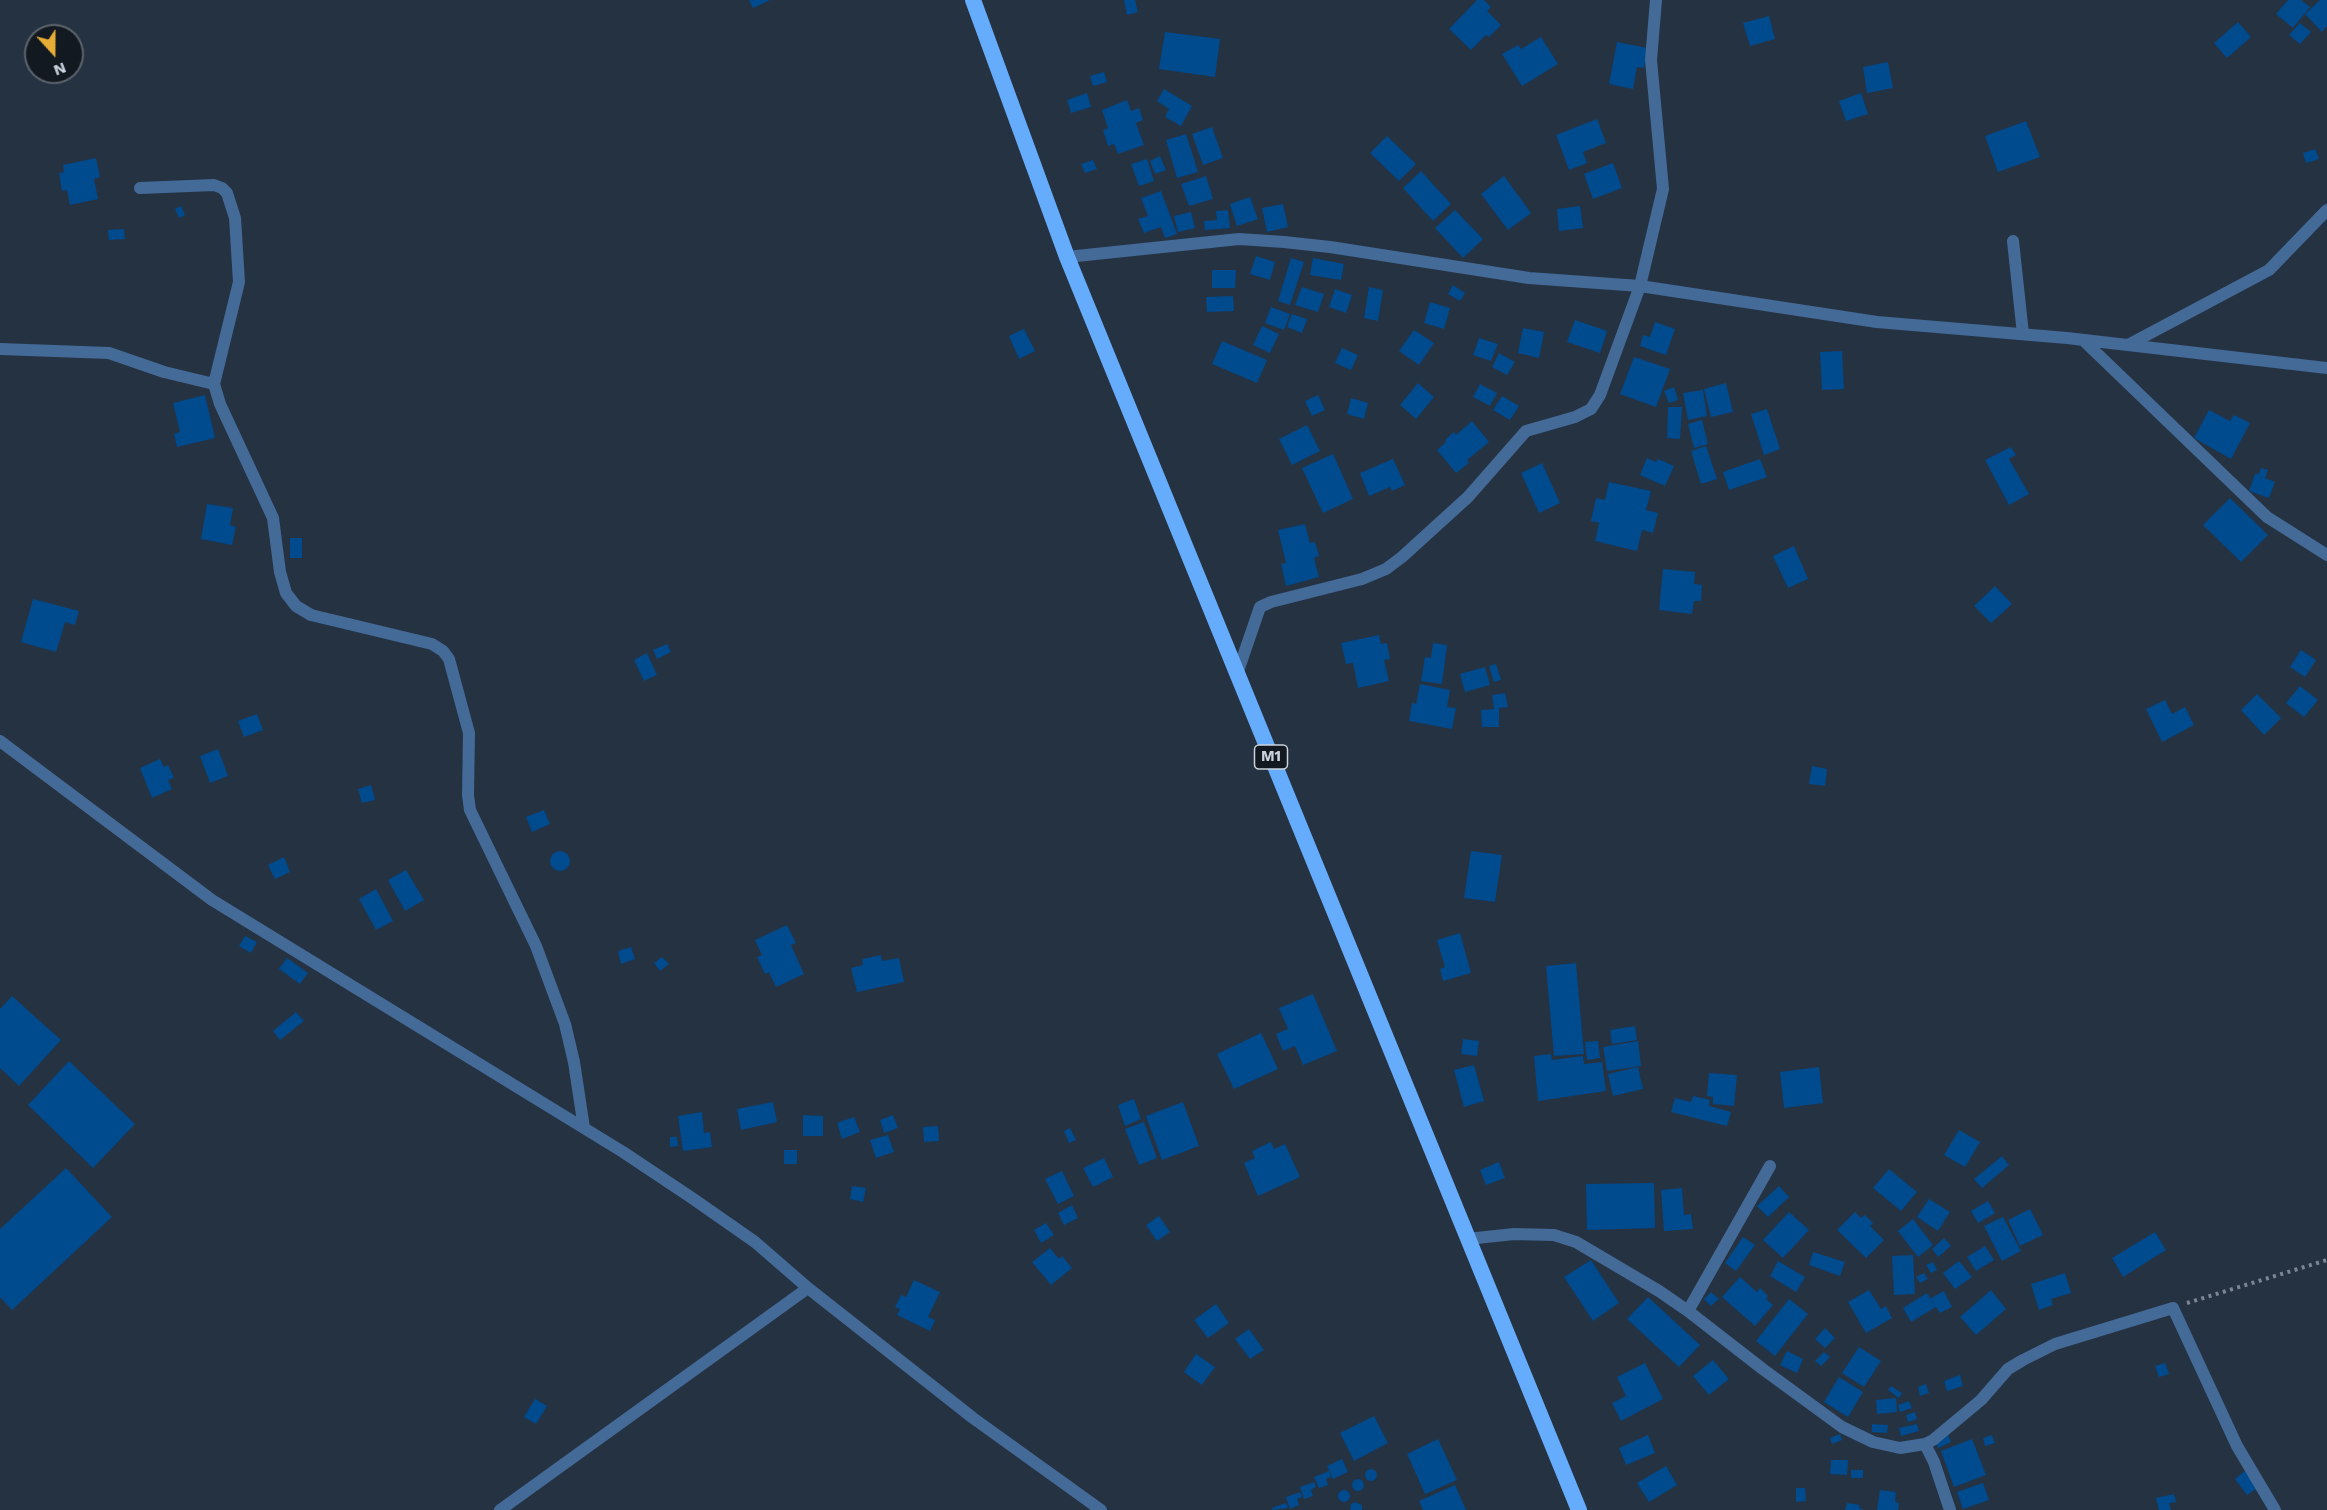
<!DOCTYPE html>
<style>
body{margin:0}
#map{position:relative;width:2327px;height:1510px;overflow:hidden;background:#253242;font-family:"Work Sans",sans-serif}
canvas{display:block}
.north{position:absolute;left:24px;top:24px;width:60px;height:60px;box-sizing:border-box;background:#131921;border:2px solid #5c636c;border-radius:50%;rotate:159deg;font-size:16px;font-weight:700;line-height:24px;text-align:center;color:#cad3dd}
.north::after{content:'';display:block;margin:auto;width:21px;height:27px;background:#e5ad35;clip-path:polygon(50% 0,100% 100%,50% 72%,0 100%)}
</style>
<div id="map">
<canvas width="2327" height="1510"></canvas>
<div class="north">N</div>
</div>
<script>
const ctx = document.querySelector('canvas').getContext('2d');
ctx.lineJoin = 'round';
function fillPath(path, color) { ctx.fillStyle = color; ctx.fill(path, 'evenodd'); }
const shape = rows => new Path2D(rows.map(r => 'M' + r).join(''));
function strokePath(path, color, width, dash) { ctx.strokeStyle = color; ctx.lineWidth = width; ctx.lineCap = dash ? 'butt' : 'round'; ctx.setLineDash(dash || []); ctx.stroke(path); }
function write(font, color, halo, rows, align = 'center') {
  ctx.font = font + ' "Work Sans",sans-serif'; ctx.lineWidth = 5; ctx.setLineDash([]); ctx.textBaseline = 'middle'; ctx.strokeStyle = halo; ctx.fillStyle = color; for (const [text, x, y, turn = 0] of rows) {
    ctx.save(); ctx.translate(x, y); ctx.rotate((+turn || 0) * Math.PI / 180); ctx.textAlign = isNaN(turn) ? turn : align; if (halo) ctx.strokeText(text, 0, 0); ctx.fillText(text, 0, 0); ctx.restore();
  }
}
fillPath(shape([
 [749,0,770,0,753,8],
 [1124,0,1135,0,1138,12,1127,15],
 [1477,0,1484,0,1491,7,1487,11,1501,25,1489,37,1486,35,1471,50,1449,29],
 [2288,0,2301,0,2310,7,2293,28,2276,14],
 [2320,0,2327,0,2327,26,2322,32,2305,14],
 [1769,16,1775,39,1750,46,1743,23],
 [2238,22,2251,37,2227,58,2214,43],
 [2300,23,2311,32,2300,44,2289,35],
 [1165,32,1220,39,1215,77,1159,69],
 [1541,37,1558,64,1522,86,1502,54,1518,45,1521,49],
 [1617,42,1648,48,1644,68,1637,67,1633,89,1609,84],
 [1888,62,1893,88,1867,93,1863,67],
 [1104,72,1107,82,1093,86,1090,76],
 [1164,89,1192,106,1181,126,1165,117,1169,109,1157,101],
 [1087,93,1091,107,1071,113,1067,100],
 [1861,93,1868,114,1846,121,1839,101],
 [1127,100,1131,111,1139,108,1143,120,1136,123,1144,145,1118,154,1114,144,1108,146,1103,130,1108,128,1102,110],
 [1597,119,1606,143,1583,152,1587,163,1569,170,1556,135],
 [2026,121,2040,157,1998,172,1985,136],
 [1212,127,1223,158,1203,165,1192,134],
 [1186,134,1198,172,1177,178,1166,140],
 [1387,136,1416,164,1399,181,1370,153],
 [2315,149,2319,159,2306,163,2303,153],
 [1160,156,1166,170,1155,174,1150,161],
 [96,158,100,177,94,179,98,199,70,205,67,190,62,191,59,173,64,172,63,165],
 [1147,159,1154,181,1139,186,1131,164],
 [1093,160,1097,169,1085,173,1081,164],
 [1613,163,1622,188,1593,199,1584,174],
 [1421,171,1451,204,1433,221,1403,188],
 [1206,176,1213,199,1189,206,1181,184],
 [1504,176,1531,213,1508,230,1481,194],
 [1161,191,1177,234,1165,238,1161,227,1144,233,1138,219,1148,216,1141,198],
 [1250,197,1258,219,1237,226,1230,204],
 [1283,204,1288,227,1267,232,1262,208],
 [181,206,185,215,179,218,175,209],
 [1580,206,1583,228,1559,231,1557,209],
 [1228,210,1230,228,1205,230,1204,221,1217,220,1216,211],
 [1455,210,1483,239,1463,258,1435,228],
 [1191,212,1195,228,1178,232,1174,216],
 [124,229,125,239,109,240,108,230],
 [1256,256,1275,262,1270,280,1250,274],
 [1291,258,1304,262,1290,305,1278,301],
 [1313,258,1344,264,1341,280,1310,275],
 [1212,270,1236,270,1235,288,1212,288],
 [1453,285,1465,293,1460,301,1448,294],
 [1302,287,1324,294,1318,312,1295,305],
 [1369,287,1383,290,1378,321,1364,318],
 [1335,289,1352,295,1346,313,1329,307],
 [1233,296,1234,311,1207,312,1206,297],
 [1430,302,1450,308,1444,329,1424,323],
 [1271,307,1290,314,1284,330,1265,323],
 [1292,314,1307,319,1302,333,1287,327],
 [1575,320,1607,331,1600,353,1567,342],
 [1655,322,1675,329,1666,355,1640,346,1643,335,1650,337],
 [1262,326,1279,334,1270,353,1253,345],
 [1523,328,1544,332,1539,358,1518,353],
 [1024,329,1035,351,1019,359,1009,336],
 [1414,330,1434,343,1419,365,1399,351],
 [1479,338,1498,344,1491,361,1473,355],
 [1222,341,1267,360,1257,383,1212,364],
 [1342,348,1358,355,1351,370,1335,363],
 [1842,351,1844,389,1822,390,1820,352],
 [1499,353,1515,362,1507,375,1492,367],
 [1634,357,1670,369,1656,407,1620,394],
 [1418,383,1434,397,1416,419,1400,405],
 [1726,383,1733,412,1711,417,1704,389],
 [1480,384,1497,393,1490,406,1473,397],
 [1674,387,1678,400,1669,403,1664,391],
 [1703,390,1707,416,1688,420,1683,393],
 [205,395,215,438,177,447,174,434,180,432,173,403],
 [1318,395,1325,410,1312,416,1305,401],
 [1502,396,1519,406,1510,420,1493,410],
 [1351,398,1368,403,1364,419,1347,414],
 [1668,407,1682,407,1680,439,1667,438],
 [1767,409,1780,449,1764,455,1751,414],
 [2209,410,2230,421,2234,415,2250,423,2231,459,2194,438],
 [1702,420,1708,444,1694,448,1688,424],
 [1472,421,1489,442,1467,460,1469,463,1456,473,1437,450,1446,442,1445,440,1454,432,1456,435],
 [1307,425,1320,451,1292,465,1279,439],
 [1706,446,1717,479,1701,484,1691,451],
 [2011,447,2016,455,2009,459,2029,494,2009,505,1985,460],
 [1333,454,1353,499,1323,513,1302,468],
 [1647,458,1656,462,1658,459,1674,466,1665,486,1640,475],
 [1393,459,1405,485,1392,491,1390,487,1369,496,1360,473],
 [1760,459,1767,477,1729,490,1723,472],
 [1542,463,1560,503,1539,513,1521,473],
 [2261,468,2268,470,2265,478,2275,482,2269,498,2249,491,2255,474,2259,474],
 [1609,482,1651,491,1646,510,1658,513,1653,533,1642,530,1637,551,1595,541,1599,523,1591,521,1596,498,1605,500],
 [2230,498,2268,535,2241,562,2203,525],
 [207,504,233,508,230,525,236,527,232,545,201,539],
 [1305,524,1310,543,1315,542,1319,556,1314,558,1319,577,1286,586,1281,564,1286,563,1278,530],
 [290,538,302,538,302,558,290,558],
 [1794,546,1808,579,1788,588,1773,556],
 [1663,569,1695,572,1694,584,1702,585,1701,601,1694,601,1692,614,1659,610],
 [1995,586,2012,604,1991,623,1974,606],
 [33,599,79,611,75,625,65,622,56,652,21,642],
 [1379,635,1381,644,1387,643,1390,659,1384,660,1389,681,1358,688,1353,663,1346,664,1341,643],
 [1433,643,1447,645,1442,684,1421,681,1425,657,1431,658],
 [667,644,671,652,657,659,653,650],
 [2301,650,2316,660,2305,677,2290,667],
 [647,653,657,675,644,681,634,660],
 [1496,664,1501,680,1494,682,1489,666],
 [1485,667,1490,685,1465,692,1460,674],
 [1420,684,1450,690,1447,707,1456,708,1452,729,1409,721,1412,703,1416,704],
 [2300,686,2318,700,2304,717,2286,703],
 [1505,693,1508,707,1499,708,1499,727,1482,727,1481,710,1494,709,1492,695],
 [2257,694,2281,718,2264,735,2241,710],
 [2165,700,2172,714,2185,707,2194,725,2162,742,2146,709],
 [257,714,263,730,244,737,238,721],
 [218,749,228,776,210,783,200,756],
 [160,759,164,767,168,765,174,778,168,780,172,789,152,798,140,768],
 [1812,766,1827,769,1825,786,1809,784],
 [371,785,375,800,362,803,358,789],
 [544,810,550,824,532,832,526,817],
 [1471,851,1502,855,1495,902,1464,898],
 '550 861a10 10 0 1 1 20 0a10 10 0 1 1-20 0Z',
 [284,857,290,872,275,879,268,865],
 [406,870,424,900,405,911,388,880],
 [376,889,393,921,376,930,359,899],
 [787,925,796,943,791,945,804,974,776,987,769,972,765,974,757,957,762,955,755,940],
 [1460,933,1471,973,1443,981,1440,969,1445,967,1437,940],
 [245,936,257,942,251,953,239,946],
 [631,947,635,959,621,964,618,951],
 [881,955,882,961,899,958,904,982,857,992,851,968,863,965,862,959],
 [662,957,669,964,660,971,654,963],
 [287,958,308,973,300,984,279,969],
 [1576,963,1584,1054,1554,1056,1546,966],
 [1313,994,1337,1051,1303,1065,1295,1046,1283,1051,1276,1034,1288,1029,1279,1008],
 [12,996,61,1040,19,1086,0,1068,0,1009],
 [296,1012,304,1021,280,1040,273,1031],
 [1635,1026,1637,1040,1612,1044,1610,1030],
 [1261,1033,1278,1069,1234,1089,1217,1054],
 [1463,1039,1479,1041,1477,1056,1461,1054],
 [1598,1041,1600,1058,1587,1060,1585,1042],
 [1638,1041,1641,1066,1607,1071,1603,1047],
 [1551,1054,1552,1060,1583,1056,1584,1064,1602,1062,1606,1091,1538,1101,1534,1056],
 [69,1061,135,1124,93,1168,28,1105],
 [1474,1065,1484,1101,1464,1107,1454,1070],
 [1638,1067,1643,1089,1613,1096,1608,1074],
 [1819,1067,1823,1103,1784,1108,1780,1072],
 [1709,1073,1737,1075,1734,1106,1713,1104,1713,1097,1707,1096],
 [1693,1096,1710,1100,1709,1106,1731,1112,1727,1126,1671,1112,1675,1098,1691,1102],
 [1134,1099,1141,1119,1125,1126,1118,1105],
 [773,1102,777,1122,741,1130,737,1109],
 [1183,1102,1199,1146,1162,1160,1146,1116],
 [702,1112,704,1133,710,1132,712,1147,683,1151,678,1116],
 [803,1115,823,1116,823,1136,803,1136],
 [893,1115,898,1128,884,1133,880,1120],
 [854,1117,860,1132,842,1139,837,1123],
 [1144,1122,1157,1158,1139,1165,1125,1129],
 [938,1126,939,1141,924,1142,923,1127],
 [1070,1128,1076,1140,1069,1143,1064,1131],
 [1959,1130,1980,1142,1965,1167,1944,1155],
 [888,1135,894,1152,876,1158,870,1140],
 [670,1137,677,1137,678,1146,670,1147],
 [1271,1142,1274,1149,1285,1144,1300,1177,1258,1196,1244,1163,1255,1158,1252,1151],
 [784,1150,797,1150,797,1164,784,1164],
 [2002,1156,2009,1165,1982,1188,1974,1179],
 [1104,1158,1113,1177,1093,1187,1083,1168],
 [1499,1162,1505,1178,1486,1185,1480,1170],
 [66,1168,112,1217,12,1310,0,1297,0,1229],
 [1889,1169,1917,1192,1901,1211,1873,1188],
 [1062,1171,1074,1196,1058,1204,1045,1179],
 [1654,1183,1655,1228,1587,1230,1586,1184],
 [852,1186,866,1188,863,1202,850,1199],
 [1779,1186,1789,1197,1768,1217,1757,1206],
 [1682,1188,1684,1215,1691,1214,1693,1229,1664,1231,1661,1190],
 [1929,1199,1950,1212,1938,1231,1917,1217],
 [1988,1201,1995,1213,1978,1223,1971,1211],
 [1072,1205,1078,1218,1064,1225,1058,1213],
 [2030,1209,2043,1235,2020,1246,2008,1220],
 [1789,1212,1809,1230,1783,1258,1763,1240],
 [1855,1212,1861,1218,1865,1215,1873,1223,1870,1226,1884,1240,1866,1258,1837,1230],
 [1159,1216,1170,1232,1157,1241,1146,1225],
 [2003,1217,2021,1251,2002,1261,1984,1226],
 [1913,1219,1933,1245,1918,1257,1898,1231],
 [1046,1223,1054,1235,1041,1243,1034,1230],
 [2155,1232,2166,1250,2123,1277,2112,1258],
 [1743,1237,1755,1245,1736,1271,1725,1263],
 [1944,1238,1951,1246,1938,1257,1932,1249],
 [1985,1246,1994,1260,1976,1271,1967,1257],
 [1050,1248,1059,1259,1062,1256,1072,1268,1051,1285,1032,1262],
 [1813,1252,1845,1262,1840,1276,1809,1265],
 [1913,1255,1915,1294,1894,1295,1892,1256],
 [1591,1260,1619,1303,1593,1321,1564,1277],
 [1778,1261,1805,1277,1796,1292,1770,1276],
 [1959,1261,1972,1277,1955,1289,1943,1273],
 [1933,1262,1937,1270,1931,1273,1926,1265],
 [1924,1273,1928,1279,1920,1283,1916,1277],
 [2065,1273,2071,1293,2051,1299,2053,1305,2039,1310,2031,1284],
 [1740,1277,1757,1292,1760,1288,1768,1296,1766,1299,1773,1305,1755,1326,1722,1297],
 [914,1280,940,1292,928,1317,935,1320,930,1331,897,1315,900,1309,895,1307,901,1295,906,1297],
 [1869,1290,1881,1309,1886,1306,1892,1318,1866,1333,1848,1302],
 [1991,1290,2006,1309,1976,1335,1960,1317],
 [1944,1291,1952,1307,1940,1313,1936,1307,1911,1322,1903,1308,1927,1293,1935,1305,1931,1298],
 [1711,1292,1719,1299,1711,1306,1704,1299],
 [1648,1297,1700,1345,1679,1367,1627,1319],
 [1789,1299,1808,1314,1775,1356,1756,1341],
 [1216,1304,1229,1323,1208,1338,1194,1320],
 [1825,1328,1835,1338,1825,1348,1815,1339],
 [1249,1329,1264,1350,1250,1359,1235,1339],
 [1859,1347,1881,1361,1864,1387,1842,1373],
 [1787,1351,1803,1359,1797,1373,1780,1365],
 [1824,1352,1830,1357,1821,1366,1815,1361],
 [1196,1354,1215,1367,1202,1385,1184,1372],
 [1713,1360,1729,1379,1709,1395,1693,1376],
 [1645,1363,1663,1399,1621,1421,1612,1403,1626,1396,1617,1377],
 [2165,1363,2169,1374,2159,1377,2155,1366],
 [1960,1375,1963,1386,1947,1391,1944,1381],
 [1839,1377,1863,1392,1848,1417,1824,1402],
 [1926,1384,1929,1393,1920,1396,1918,1387],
 [1891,1386,1902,1393,1899,1398,1888,1390],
 [1896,1398,1897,1412,1877,1414,1876,1400],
 [535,1399,547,1406,536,1424,524,1417],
 [1909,1401,1912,1408,1900,1412,1898,1405],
 [1915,1412,1917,1419,1908,1422,1906,1415],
 [1374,1416,1388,1443,1354,1461,1340,1433],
 [1872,1424,1888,1425,1887,1433,1872,1432],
 [1917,1424,1919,1431,1901,1436,1899,1428],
 [1840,1434,1842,1440,1832,1444,1830,1438],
 [1648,1435,1655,1453,1626,1465,1619,1448],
 [1948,1435,1951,1442,1938,1448,1935,1441],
 [1992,1435,1995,1443,1985,1446,1983,1438],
 [1438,1439,1457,1480,1425,1494,1407,1454],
 [1972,1439,1986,1475,1954,1487,1941,1451],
 [1342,1459,1348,1472,1333,1479,1327,1466],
 [1831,1460,1848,1460,1847,1475,1830,1474],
 [1666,1466,1677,1485,1649,1502,1637,1483],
 '1365 1475a6 6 0 1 1 12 0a6 6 0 1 1-12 0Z',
 [1851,1470,1863,1470,1863,1478,1851,1478],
 [2246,1470,2259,1487,2247,1495,2235,1479],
 [1329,1471,1331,1477,1326,1479,1328,1485,1319,1488,1314,1477],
 '1352 1485a6 6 0 1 1 12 0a6 6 0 1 1-12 0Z',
 [1314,1482,1316,1487,1311,1490,1313,1496,1304,1499,1300,1487],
 [1983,1483,1989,1500,1963,1509,1957,1492],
 [1455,1485,1466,1510,1423,1510,1419,1501],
 [1796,1488,1805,1488,1806,1501,1796,1502],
 '1338 1496a6 6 0 1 1 12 0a6 6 0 1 1-12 0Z',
 [1880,1490,1896,1492,1895,1502,1899,1503,1898,1510,1877,1510],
 [1300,1492,1302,1497,1297,1499,1299,1505,1290,1509,1286,1497],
 [2174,1494,2176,1502,2169,1503,2171,1510,2159,1510,2156,1498],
 [1355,1502,1362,1505,1362,1510,1350,1510,1351,1504],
 [1286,1503,1288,1508,1273,1510,1272,1508],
 [1847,1503,1860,1505,1859,1508,1864,1510,1845,1510]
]), '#004a8e');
strokePath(shape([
 [2187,1303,2327,1260]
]), '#7c8693', 4, [3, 4.5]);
strokePath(shape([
 [140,188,214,185,222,188,227,193,235,218,239,282,214,384,220,404,273,518,280,572,286,593,296,606,311,615,432,644,443,651,449,659,469,733,468,795,470,810,536,946,565,1024,574,1062,584,1128],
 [2013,241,2023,334],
 [1067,257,1239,239,1284,242,1330,247,1529,278,1640,286,1877,322,2067,338,2327,368],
 [2083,340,2267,517,2327,555],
 [2128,345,2269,270,2327,210],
 [0,349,109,353,164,372,214,384],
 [1237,674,1260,607,1271,602,1362,579,1386,569,1402,557,1468,497,1526,431,1575,417,1591,409,1600,395,1640,286,1663,189,1651,60,1656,0],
 [0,741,212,900,623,1152,692,1198,755,1242,808,1288,973,1418,1101,1510],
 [1467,1239,1514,1234,1554,1235,1576,1242,1659,1291,1688,1311,1764,1370,1842,1427,1873,1442,1900,1448,1925,1444],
 [1688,1311,1770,1166],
 [500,1510,808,1288],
 [1950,1510,1934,1462,1925,1444,1933,1440,1981,1400,2008,1369,2023,1360,2055,1344,2173,1308,2237,1446,2275,1510]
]), '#446a98', 12);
strokePath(shape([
 [973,0,1067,257,1579,1510]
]), '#66acfc', 16);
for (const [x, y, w] of [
 [1271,757,33]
]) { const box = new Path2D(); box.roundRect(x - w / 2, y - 12, w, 24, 4.5); ctx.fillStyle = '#131921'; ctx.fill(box); strokePath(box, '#cad3dd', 1.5); }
write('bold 15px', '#cad3dd', null, [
 ["M1",1271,757]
]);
</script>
